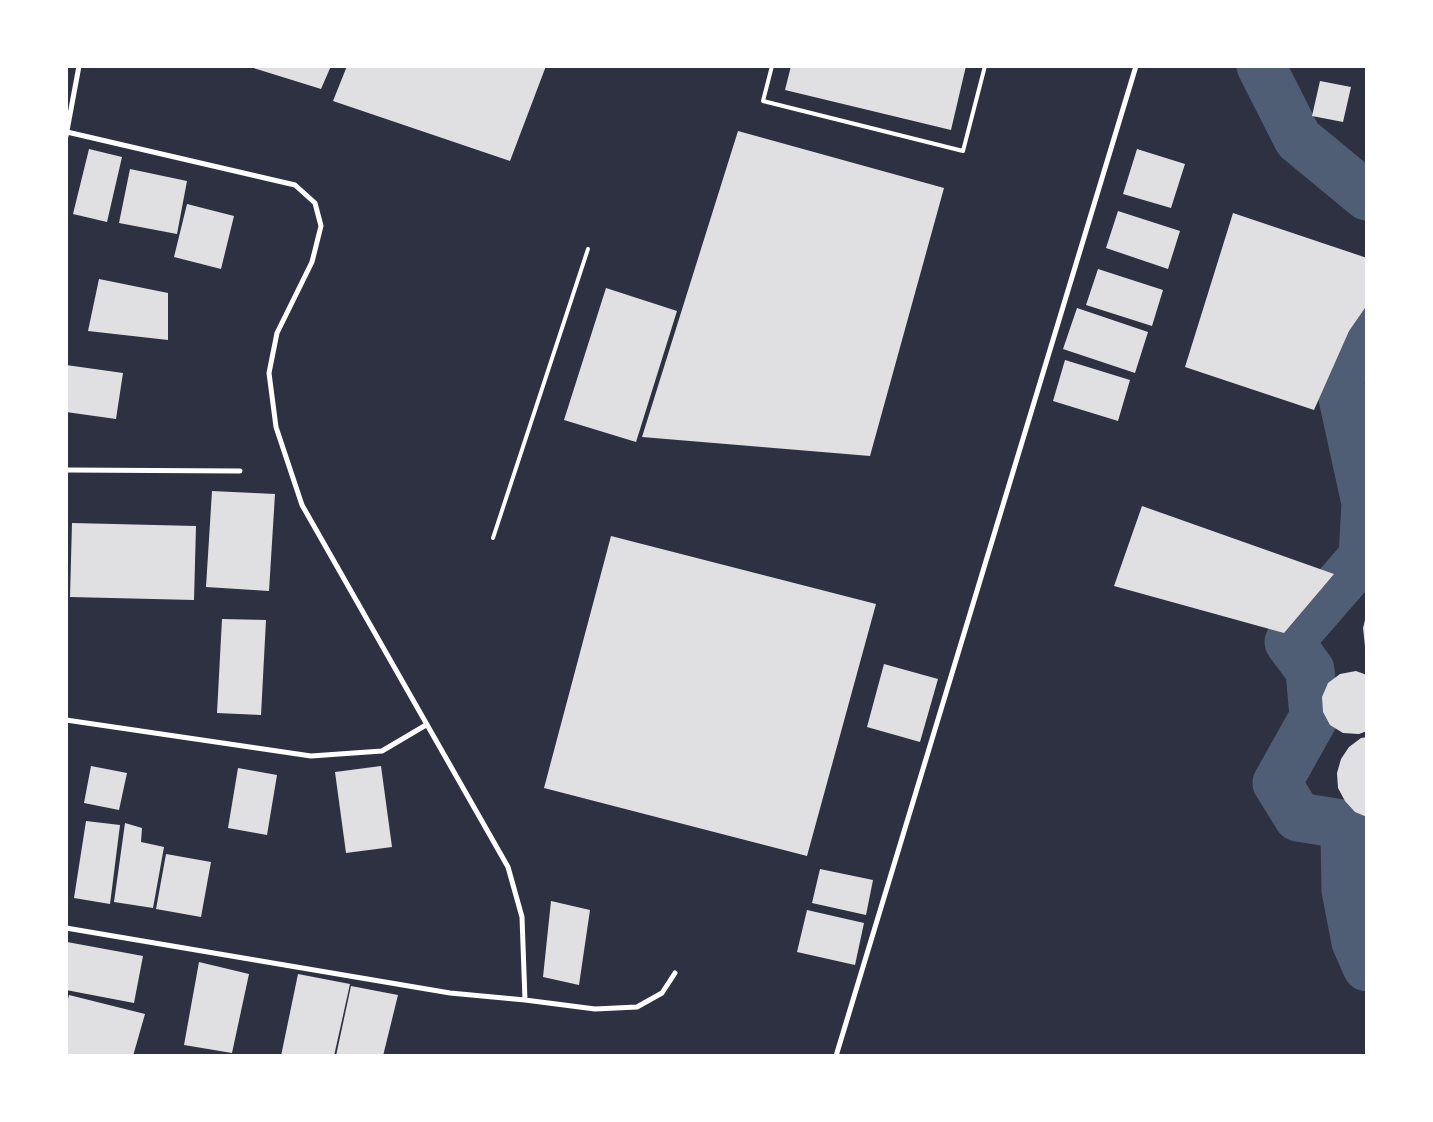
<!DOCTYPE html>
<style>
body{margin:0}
#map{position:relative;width:1433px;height:1122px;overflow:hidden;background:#2d3142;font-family:Overpass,sans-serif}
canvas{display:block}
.frame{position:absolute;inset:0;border:68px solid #fff;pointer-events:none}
</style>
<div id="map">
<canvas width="1433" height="1122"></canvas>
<div class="frame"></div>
</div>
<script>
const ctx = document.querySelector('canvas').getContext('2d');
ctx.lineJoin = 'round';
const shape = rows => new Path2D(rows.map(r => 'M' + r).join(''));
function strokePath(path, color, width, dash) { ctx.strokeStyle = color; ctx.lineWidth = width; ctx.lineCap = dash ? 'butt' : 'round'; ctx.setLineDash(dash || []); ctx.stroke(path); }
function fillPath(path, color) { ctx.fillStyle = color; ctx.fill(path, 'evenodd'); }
strokePath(shape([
 [1261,66,1298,139,1367,196],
 [1367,322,1361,330,1339,380,1366,503,1363,557,1289,642,1310,670,1314,717,1277,783,1298,817,1342,824,1345,835,1346,890,1356,942,1367,967]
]), '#4f5d75', 49);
fillPath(shape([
 [247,66,331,66,321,89],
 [347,66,546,66,510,161,333,101],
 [791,66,966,66,951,130,785,90],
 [1320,81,1351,87,1343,122,1312,116],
 [738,131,944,188,870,456,642,437],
 [89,149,122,157,107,222,73,214],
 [1137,149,1185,164,1171,208,1123,194],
 [130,169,187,181,177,234,119,223],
 [187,204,234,216,221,269,174,257],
 [1118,211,1180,231,1168,269,1106,248],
 [1233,213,1367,258,1367,305,1349,331,1314,410,1185,367],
 [1098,269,1163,290,1152,326,1086,305],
 [99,279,168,293,168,340,88,331],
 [606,288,677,311,636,442,564,420],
 [1077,308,1148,332,1135,373,1063,349],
 [1065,360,1130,380,1118,421,1053,401],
 [66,365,123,373,116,419,66,412],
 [212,491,275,494,269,591,206,587],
 [1142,506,1334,574,1284,633,1114,586],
 [72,523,196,526,194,600,70,597],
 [611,536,876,604,807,856,544,788],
 [1366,616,1367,646,1365,646,1363,628],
 [222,619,266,620,261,715,217,713],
 [884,664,938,679,920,742,867,727],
 [1356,671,1367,675,1367,731,1359,734,1343,733,1330,725,1323,712,1322,697,1328,683,1340,674],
 [1367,737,1367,817,1355,812,1345,801,1338,788,1337,773,1341,759,1349,747,1361,738],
 [91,766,127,773,119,810,84,803],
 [381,766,392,847,346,853,335,772],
 [238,768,277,775,267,835,228,828],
 [86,821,120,825,110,904,74,898],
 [125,823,142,828,141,842,164,847,153,908,114,902],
 [166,854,211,862,201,917,156,909],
 [820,869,873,880,866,915,812,903],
 [551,901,590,910,579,985,543,977],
 [807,910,864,923,855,965,797,952],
 [67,942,143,956,134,1003,66,990],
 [199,962,249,974,232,1053,184,1045],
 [298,974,350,984,334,1056,281,1056],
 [351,986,398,995,383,1056,336,1056],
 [69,995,145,1014,133,1056,66,1056,66,1008]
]), '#e0e0e3');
strokePath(shape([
 [772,66,763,101,963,151,985,66],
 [493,538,588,249]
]), '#fff', 4);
strokePath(shape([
 [67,132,295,185,315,203,321,226,312,262,277,333,269,373,276,427,302,505,508,867,522,917,525,1000],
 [66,136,79,66],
 [66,470,240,471],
 [66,720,311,756,382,751,426,725],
 [66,928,450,993,525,1000,595,1009,637,1007,662,993,675,973],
 [836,1056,1136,66]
]), '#fff', 5);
</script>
